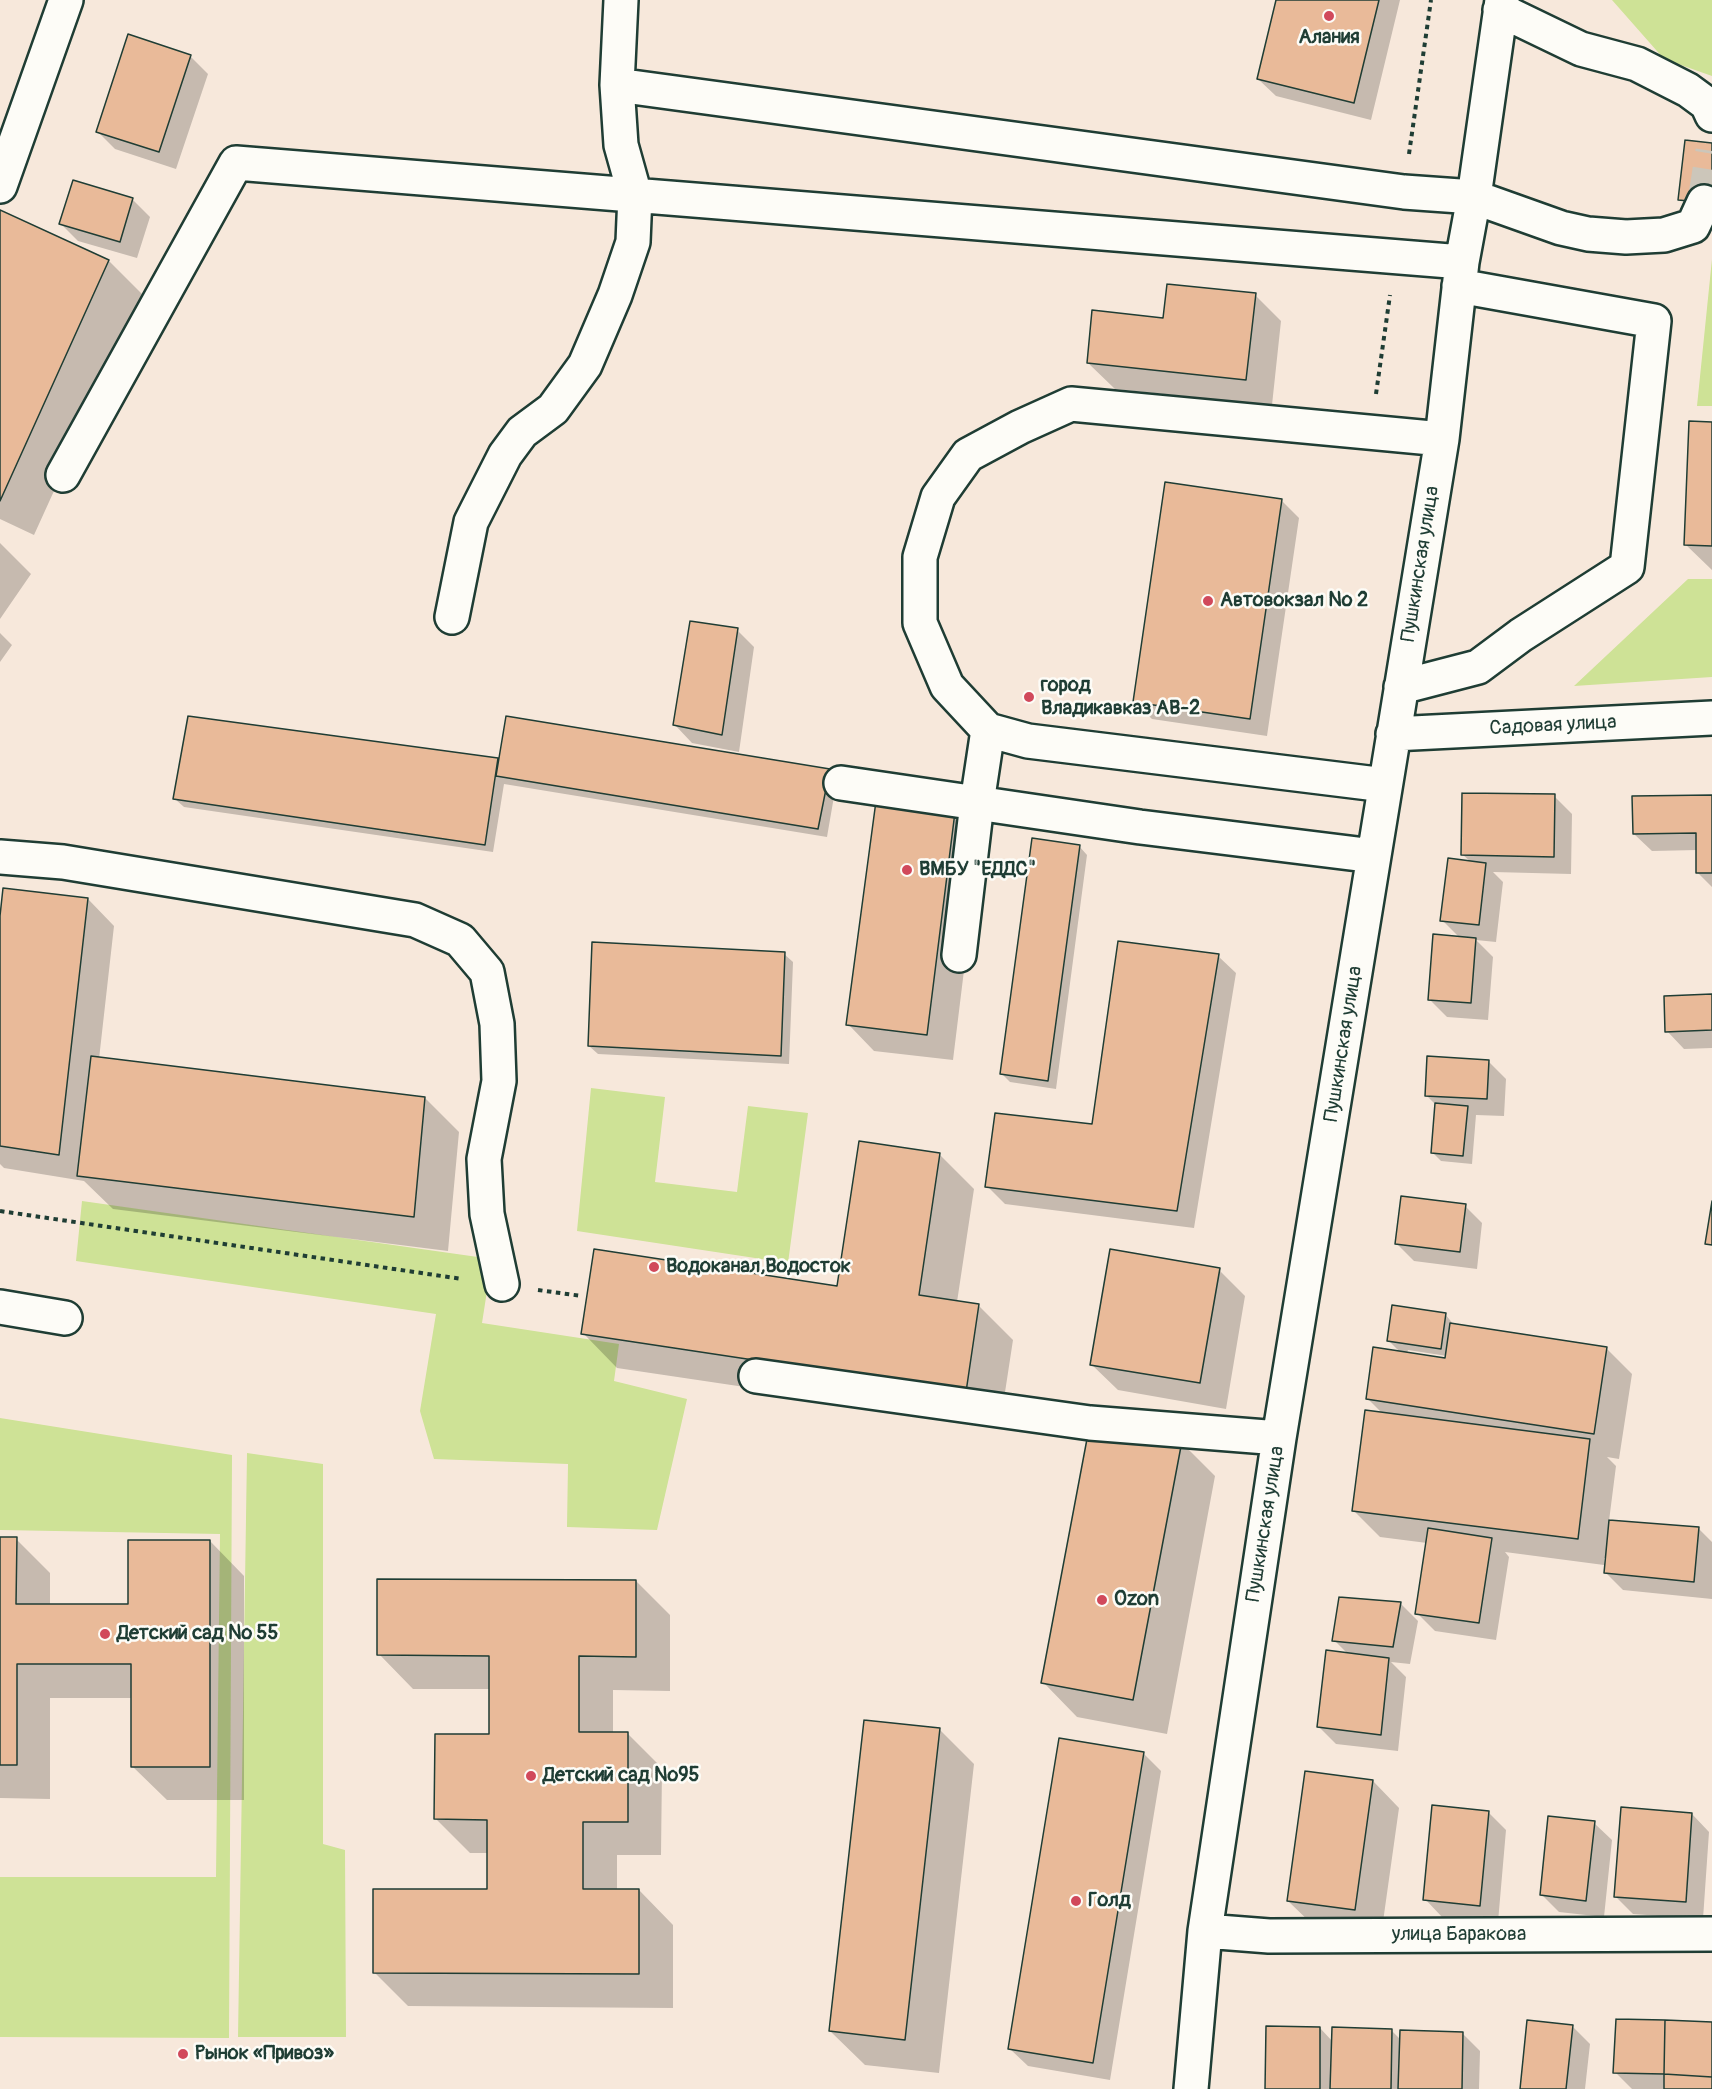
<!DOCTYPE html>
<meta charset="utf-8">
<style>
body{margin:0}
canvas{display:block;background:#f7e8db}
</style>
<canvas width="1712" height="2089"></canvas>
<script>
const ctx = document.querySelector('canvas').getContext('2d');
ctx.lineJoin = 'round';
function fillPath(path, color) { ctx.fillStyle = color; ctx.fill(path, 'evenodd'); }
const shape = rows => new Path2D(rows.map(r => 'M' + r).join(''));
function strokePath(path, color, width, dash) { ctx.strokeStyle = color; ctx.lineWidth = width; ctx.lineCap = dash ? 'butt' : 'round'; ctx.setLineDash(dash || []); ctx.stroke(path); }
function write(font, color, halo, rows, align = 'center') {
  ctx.font = font + ' Pangolin,sans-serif'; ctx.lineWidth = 5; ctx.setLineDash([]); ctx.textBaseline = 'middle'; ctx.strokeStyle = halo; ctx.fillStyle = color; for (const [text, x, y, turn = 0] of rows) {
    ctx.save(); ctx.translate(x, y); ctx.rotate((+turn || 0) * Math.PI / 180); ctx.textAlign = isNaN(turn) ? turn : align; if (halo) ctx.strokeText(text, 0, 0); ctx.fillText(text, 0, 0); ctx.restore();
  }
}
fillPath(shape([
 [1612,0,1712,0,1712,76,1664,59],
 [1712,259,1712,406,1697,406],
 [1688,579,1712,579,1712,677,1574,686],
 [591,1088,665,1097,655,1182,737,1192,748,1106,808,1113,788,1263,577,1231],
 [82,1201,492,1259,482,1323,619,1344,614,1381,687,1399,657,1530,567,1527,568,1464,434,1459,420,1411,436,1314,76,1261],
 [0,1418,232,1455,229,2038,0,2037,0,1877,216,1877,220,1534,0,1530],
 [247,1453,323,1464,323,1844,345,1850,346,2037,238,2037]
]), '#cee296');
fillPath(shape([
 [1277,0,1400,0,1371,120,1276,96,1258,79],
 [190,56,208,74,176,169,115,149,98,132],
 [74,182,133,200,150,217,137,258,78,241,60,223],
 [0,212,109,261,143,295,34,535,0,519],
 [1255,295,1281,321,1272,405,1115,389,1088,363,1164,319],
 [1712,424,1712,570,1685,544],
 [1282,501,1299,518,1267,736,1152,719,1134,702],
 [0,543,31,574,0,619],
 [737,630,754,647,739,752,692,743,675,725],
 [0,633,12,645,0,662],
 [189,717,500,760,829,770,837,779,827,837,504,784,493,852,184,807,175,799],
 [1554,796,1572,814,1571,874,1493,872,1503,882,1496,942,1476,940,1493,957,1488,1020,1447,1017,1429,999,1460,938,1442,920,1471,862,1463,855],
 [1712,796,1712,887,1698,873,1698,850,1652,851,1634,834],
 [954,813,980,840,953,1060,874,1051,848,1024],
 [1079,846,1087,855,1056,1089,1010,1082,1002,1074],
 [88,899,114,926,99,1059,425,1098,459,1132,448,1251,113,1209,84,1181,4,1168,0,1164,0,931],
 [784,954,793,962,789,1064,598,1054,589,1046],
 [1218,956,1236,973,1194,1228,1005,1204,987,1186,1093,1126],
 [1712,996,1712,1048,1684,1049,1667,1031],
 [1488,1061,1506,1079,1504,1116,1476,1115,1472,1164,1441,1161,1433,1153,1437,1106,1426,1095],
 [940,1155,974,1189,957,1302,978,1305,1013,1340,1000,1425,617,1368,583,1333,839,1288],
 [1465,1206,1482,1223,1477,1269,1414,1261,1396,1243],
 [1219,1270,1245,1296,1226,1409,1118,1390,1091,1364],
 [1445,1314,1454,1325,1606,1348,1632,1374,1619,1459,1607,1457,1616,1466,1609,1521,1699,1529,1712,1542,1712,1599,1623,1590,1606,1573,1607,1558,1604,1558,1604,1565,1505,1552,1509,1557,1496,1640,1435,1631,1417,1613,1427,1543,1380,1537,1354,1511,1383,1414,1367,1398,1400,1352,1388,1340],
 [1408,1350,1447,1356,1446,1359,1407,1353],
 [1181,1442,1215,1476,1167,1734,1077,1717,1043,1682],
 [0,1538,16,1539,50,1573,50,1606,129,1606,210,1541,244,1576,244,1800,167,1800,132,1766,132,1698,50,1698,50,1799,0,1798],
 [636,1581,670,1615,670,1691,613,1690,613,1733,627,1733,662,1768,661,1855,617,1855,617,1890,639,1890,673,1925,673,2008,408,2006,374,1972,488,1891,488,1853,470,1853,435,1818,490,1735,490,1689,413,1689,379,1654],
 [1400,1603,1418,1621,1410,1664,1391,1662,1406,1677,1398,1751,1336,1744,1318,1726,1348,1654,1334,1640],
 [940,1730,974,1764,939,2073,865,2065,830,2031],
 [1143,1753,1161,1771,1110,2080,1028,2066,1010,2049],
 [1373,1781,1399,1808,1381,1936,1315,1927,1288,1901],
 [1488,1812,1506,1830,1498,1922,1442,1917,1425,1899],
 [1692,1814,1709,1832,1703,1919,1633,1914,1616,1897],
 [1594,1823,1612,1840,1604,1917,1559,1912,1541,1894],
 [1712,2023,1712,2089,1632,2089,1615,2072],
 [1572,2026,1590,2044,1585,2089,1521,2089],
 [1320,2028,1333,2042,1392,2031,1401,2040,1462,2033,1480,2051,1479,2089,1267,2089]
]), '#0003');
const building = shape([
 [1276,0,1379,0,1354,103,1257,79,1276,0],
 [128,34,191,55,159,152,96,132,128,34],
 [1685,140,1712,143,1712,203,1678,200,1685,140],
 [73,180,133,198,120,242,59,224,73,180],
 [0,210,109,260,0,501,0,210],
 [1167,284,1256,293,1246,380,1087,363,1092,310,1163,318,1167,284],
 [1689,421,1712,422,1712,546,1684,545,1689,421],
 [1165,482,1282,499,1250,719,1133,702,1165,482],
 [690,621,738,628,722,735,673,725,690,621],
 [188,716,498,758,485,845,173,799,188,716],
 [506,716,830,769,818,829,496,776,506,716],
 [1462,793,1555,794,1554,857,1461,855,1462,793],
 [1712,795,1712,873,1696,873,1696,833,1633,834,1632,796,1712,795],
 [876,801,955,812,927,1035,846,1025,876,801],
 [1032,838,1080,845,1048,1081,1000,1074,1032,838],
 [1448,858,1486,863,1479,925,1440,921,1448,858],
 [3,888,88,898,59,1155,0,1146,0,916,3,888],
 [1433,934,1476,938,1471,1003,1428,1000,1433,934],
 [1118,941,1219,954,1177,1211,985,1187,995,1113,1092,1124,1118,941],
 [592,942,785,952,781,1056,588,1046,592,942],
 [1712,994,1712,1030,1665,1032,1664,996,1712,994],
 [91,1056,425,1097,414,1217,77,1176,91,1056],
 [1427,1056,1489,1060,1487,1099,1425,1096,1427,1056],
 [1435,1103,1468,1106,1463,1156,1431,1153,1435,1103],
 [859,1141,940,1153,919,1295,979,1304,966,1392,581,1334,594,1249,837,1286,859,1141],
 [1401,1196,1466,1204,1460,1252,1395,1244,1401,1196],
 [1712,1201,1712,1245,1705,1244,1712,1201],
 [1110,1249,1220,1268,1200,1383,1090,1365,1110,1249],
 [1392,1305,1446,1313,1441,1349,1387,1341,1392,1305],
 [1450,1323,1607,1347,1594,1434,1366,1399,1373,1347,1445,1358,1450,1323],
 [1365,1410,1590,1439,1578,1539,1352,1511,1365,1410],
 [1090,1423,1182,1441,1133,1700,1041,1683,1090,1423],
 [1609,1520,1699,1527,1694,1582,1604,1573,1609,1520],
 [1428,1528,1492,1538,1479,1623,1415,1614,1428,1528],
 [0,1537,17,1537,16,1604,128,1604,128,1540,210,1540,210,1767,131,1767,131,1664,17,1664,17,1765,0,1765,0,1537],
 [377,1579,636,1580,636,1657,579,1656,579,1732,628,1732,628,1822,583,1822,583,1889,639,1889,639,1974,373,1973,373,1889,487,1889,487,1820,434,1819,435,1734,489,1734,489,1656,377,1655,377,1579],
 [1339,1597,1401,1602,1393,1647,1332,1641,1339,1597],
 [1326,1650,1389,1658,1381,1735,1317,1727,1326,1650],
 [864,1720,940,1728,905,2040,829,2031,864,1720],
 [1059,1738,1144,1752,1093,2063,1008,2049,1059,1738],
 [1305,1771,1373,1780,1355,1910,1287,1901,1305,1771],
 [1432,1805,1489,1811,1480,1906,1423,1900,1432,1805],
 [1621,1807,1692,1813,1686,1902,1614,1897,1621,1807],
 [1548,1816,1595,1821,1586,1901,1540,1895,1548,1816],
 [1616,2019,1665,2020,1664,2074,1613,2073,1616,2019],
 [1527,2020,1573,2025,1566,2089,1520,2089,1527,2020],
 [1665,2020,1712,2022,1712,2077,1664,2074,1665,2020],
 [1266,2026,1320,2027,1320,2089,1265,2089,1266,2026],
 [1332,2027,1392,2029,1391,2089,1330,2089,1332,2027],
 [1400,2030,1463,2032,1462,2089,1398,2089,1400,2030],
 [1664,2074,1712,2077,1712,2089,1664,2089,1664,2074]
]);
fillPath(building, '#e9ba99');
strokePath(building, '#1f3d34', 1.5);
strokePath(shape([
 [1704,202,1712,151]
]), '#ccc6ba', 33, [33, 16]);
const minor = shape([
 [1500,10,1581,49,1637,64,1688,90,1707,104,1712,115],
 [617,85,1404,192,1474,197,1561,228,1588,234,1626,237,1664,235,1693,226,1704,202],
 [0,186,66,0],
 [63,475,236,163,1462,262],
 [452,617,471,522,505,455,522,432,553,409,585,365,615,295,633,242,635,195,621,145,617,85,621,0],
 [1401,687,1478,667,1521,635,1627,567,1654,321,1459,286],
 [1393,734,1712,718],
 [841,783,1140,827,1374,856],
 [1385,785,1028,741,988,730,947,686,920,623,920,557,938,497,968,455,1020,427,1071,404,1442,439],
 [0,857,63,862,415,920,460,940,487,972,497,1024,499,1081,484,1159,487,1214,502,1284],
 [959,955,977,803,988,730],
 [0,1307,65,1318],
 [756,1376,1090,1423,1279,1438],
 [1205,1931,1269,1936,1712,1934],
 [1191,2089,1205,1931,1279,1438,1442,439,1462,262,1474,197,1502,0]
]);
strokePath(minor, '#1f3d34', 38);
strokePath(shape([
 [1409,154,1431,0],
 [1376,394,1390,295],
 [0,1211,462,1279],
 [538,1290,582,1296]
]), '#1f3d34', 4, [4.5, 4.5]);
strokePath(minor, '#fdfcf7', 33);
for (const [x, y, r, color] of [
 [1329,16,6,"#d1495b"],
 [1208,601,6,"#d1495b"],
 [1029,697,6,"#d1495b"],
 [907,870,6,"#d1495b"],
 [654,1267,6,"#d1495b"],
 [1102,1600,6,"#d1495b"],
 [105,1634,6,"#d1495b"],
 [531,1776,6,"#d1495b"],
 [1076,1901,6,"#d1495b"],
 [183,2054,6,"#d1495b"]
]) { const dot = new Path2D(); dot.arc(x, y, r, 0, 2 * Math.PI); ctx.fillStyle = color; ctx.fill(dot); strokePath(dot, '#fdfcf7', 2); }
write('bold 20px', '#1f3d34', '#fdfcf7', [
 ["Алания",1329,38,"center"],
 ["Автовокзал № 2",1220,601],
 ["город",1041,686],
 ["Владикавказ АВ-2",1041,709],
 ["ВМБУ \"ЕДДС\"",919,870],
 ["Водоканал,Водосток",666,1267],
 ["Ozon",1114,1600],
 ["Детский сад № 55",117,1634],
 ["Детский сад №95",543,1776],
 ["Голд",1088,1901],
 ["Рынок «Привоз»",195,2054]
], 'left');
write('20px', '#1f3d34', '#fdfcf7', [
 ["Пушкинская улица",1421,564,-81],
 ["Садовая улица",1553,726,-3],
 ["Пушкинская улица",1344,1044,-81],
 ["Пушкинская улица",1266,1524,-81],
 ["улица Баракова",1459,1935]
]);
</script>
